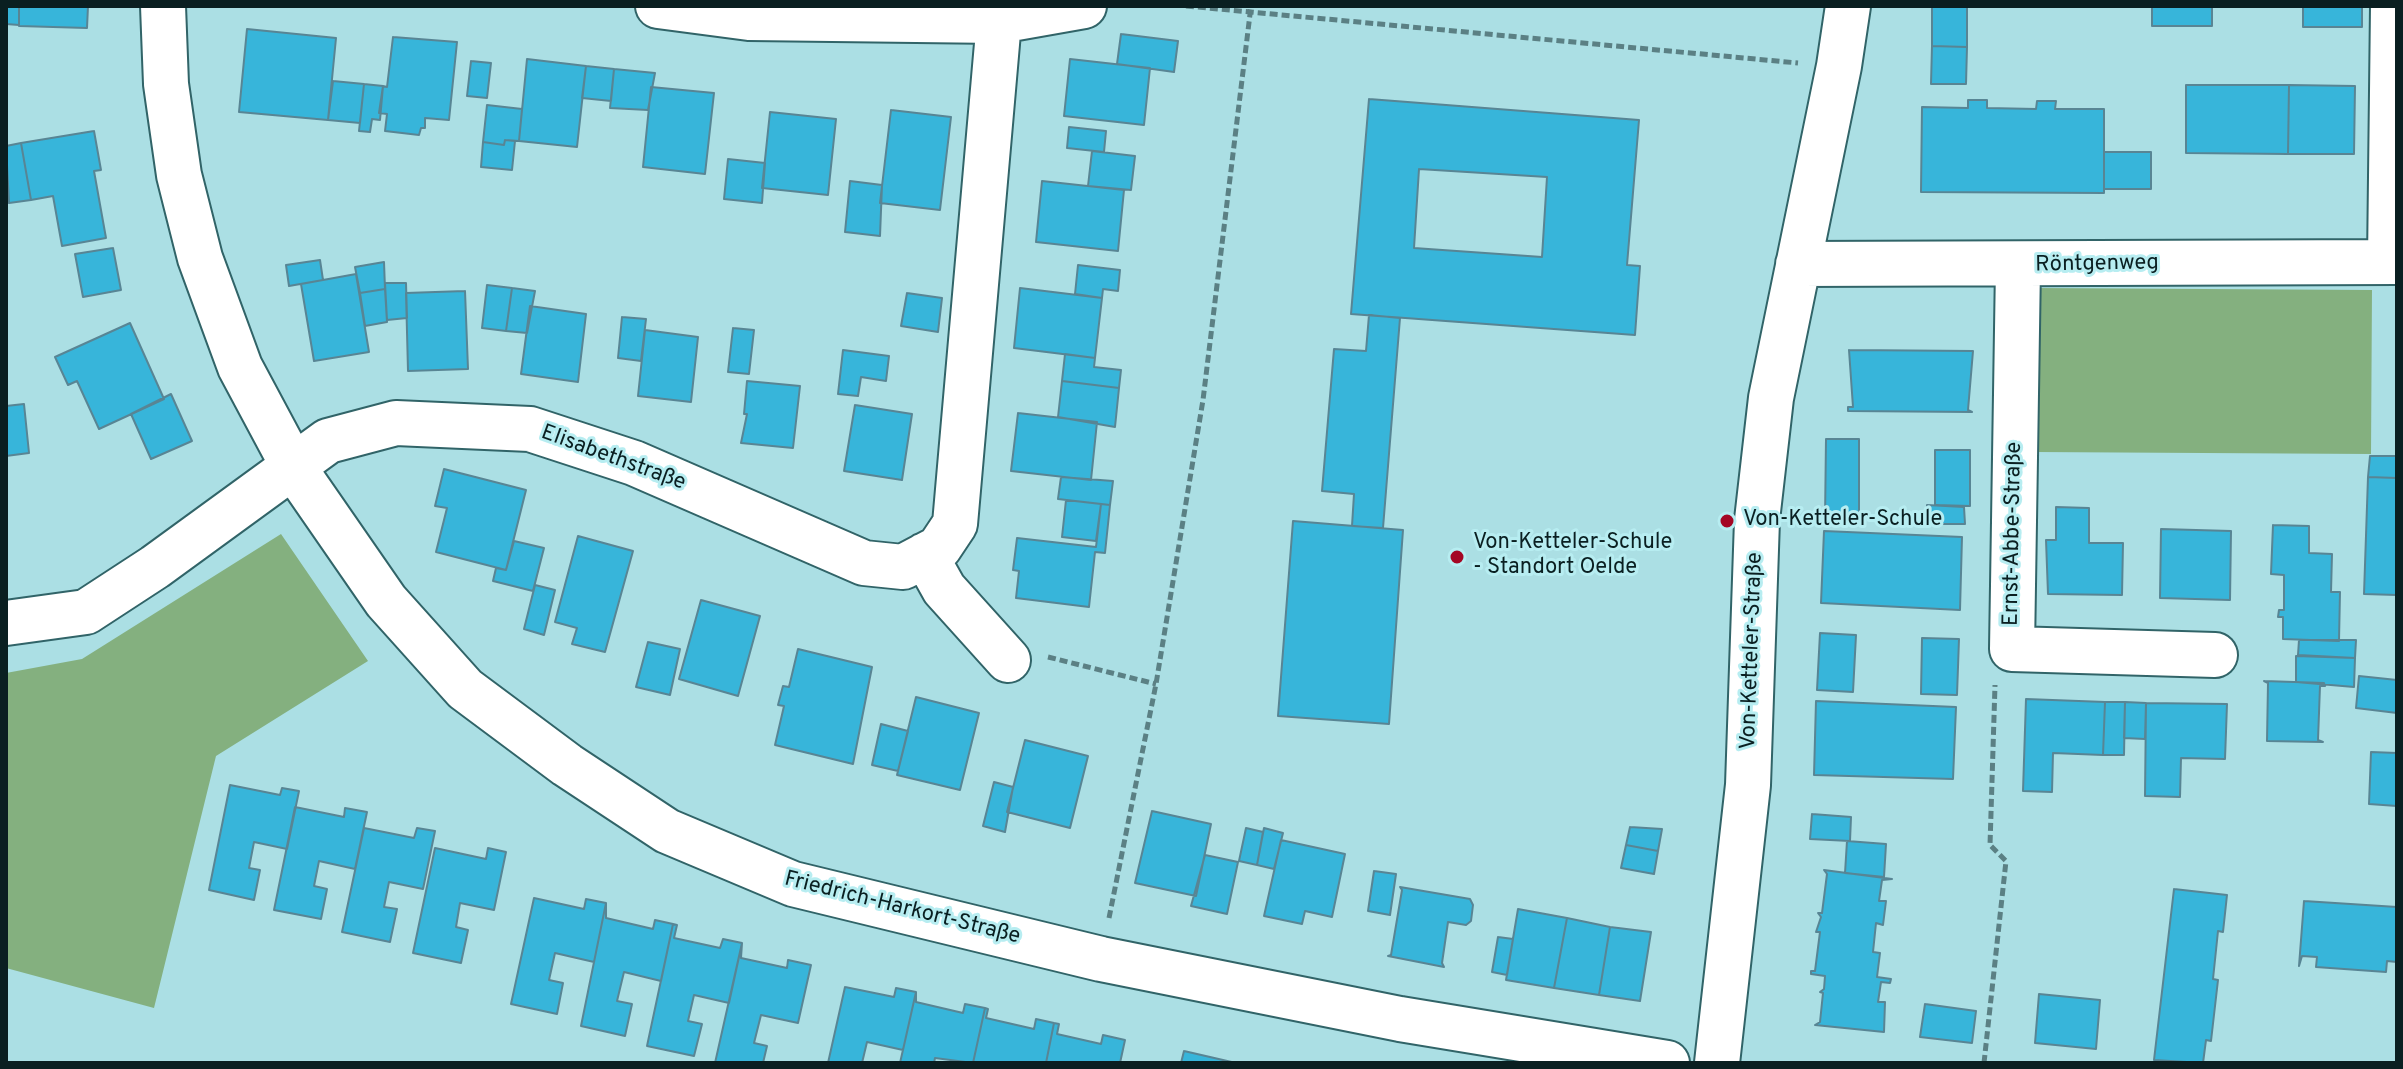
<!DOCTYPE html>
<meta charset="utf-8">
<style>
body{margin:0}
#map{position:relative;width:2403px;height:1069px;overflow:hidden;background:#abdfe4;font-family:Overpass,sans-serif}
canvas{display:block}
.frame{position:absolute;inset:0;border:8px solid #0a1f21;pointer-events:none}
</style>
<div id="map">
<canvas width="2403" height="1069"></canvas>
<div class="frame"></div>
</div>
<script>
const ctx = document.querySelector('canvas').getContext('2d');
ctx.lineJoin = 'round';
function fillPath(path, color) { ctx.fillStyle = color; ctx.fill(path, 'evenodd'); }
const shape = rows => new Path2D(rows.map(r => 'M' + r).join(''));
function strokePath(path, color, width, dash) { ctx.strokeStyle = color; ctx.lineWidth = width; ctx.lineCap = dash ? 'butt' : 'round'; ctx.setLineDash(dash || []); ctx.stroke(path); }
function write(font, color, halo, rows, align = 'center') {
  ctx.font = font + ' Overpass,sans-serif'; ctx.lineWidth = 6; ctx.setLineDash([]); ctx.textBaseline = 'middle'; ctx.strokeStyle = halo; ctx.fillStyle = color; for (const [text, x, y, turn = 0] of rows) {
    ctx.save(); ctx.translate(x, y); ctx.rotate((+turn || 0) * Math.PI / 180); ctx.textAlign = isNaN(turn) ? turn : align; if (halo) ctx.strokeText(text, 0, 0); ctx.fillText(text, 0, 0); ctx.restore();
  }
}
fillPath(shape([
 [2036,288,2372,290,2371,454,2035,452],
 [281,534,368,661,216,756,154,1008,6,968,6,673,82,659]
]), '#84b07f');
const building = shape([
 [6,6,19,6,19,25,6,24,6,6],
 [19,6,88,6,87,28,19,26,19,6],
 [1932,6,1967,6,1967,47,1932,46,1932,6],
 [2152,6,2212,6,2212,26,2152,26,2152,6],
 [2303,6,2362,6,2362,27,2303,27,2303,6],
 [247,29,336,38,328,120,239,112,247,29],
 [1121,34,1178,41,1174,72,1117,64,1121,34],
 [393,37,457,42,449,120,425,118,425,128,421,128,419,135,385,131,387,114,379,113,383,86,387,87,393,37],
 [1932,46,1967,47,1966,84,1931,84,1932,46],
 [527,59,586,66,577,147,519,141,527,59],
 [1070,59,1150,68,1144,125,1064,116,1070,59],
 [471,61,491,63,487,98,467,96,471,61],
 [586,66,614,69,611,101,582,98,586,66],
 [614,69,655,73,648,110,610,108,614,69],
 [333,81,364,84,360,123,328,120,333,81],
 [364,84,383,86,380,120,372,119,370,132,359,131,364,84],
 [2186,85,2289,85,2288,154,2186,153,2186,85],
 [2289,85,2355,86,2354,154,2288,154,2289,85],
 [651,87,714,93,705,174,643,167,651,87],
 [1369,99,1639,120,1627,265,1640,266,1635,335,1351,314,1369,99],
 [1419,169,1547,177,1542,257,1414,248,1419,169],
 [1968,100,1987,100,1987,108,2036,109,2037,101,2056,101,2055,109,2104,109,2104,193,1921,192,1922,107,1968,108,1968,100],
 [487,105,522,109,519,141,505,140,504,145,483,142,487,105],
 [891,110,951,117,940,210,880,203,891,110],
 [770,112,836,119,828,195,762,188,770,112],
 [1069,127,1106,131,1104,152,1067,148,1069,127],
 [94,131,101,170,94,171,106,238,62,246,53,196,31,200,21,143,94,131],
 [505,140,515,141,512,170,481,167,483,142,504,145,505,140],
 [21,143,31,200,9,203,6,146,21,143],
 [1092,151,1135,156,1131,190,1088,186,1092,151],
 [2104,152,2151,152,2151,189,2104,189,2104,152],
 [728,159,765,163,762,203,724,199,728,159],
 [850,181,882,185,880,236,845,232,850,181],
 [1042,181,1124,190,1118,251,1036,242,1042,181],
 [113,248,121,290,83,297,75,254,113,248],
 [320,260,323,280,289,286,286,265,320,260],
 [384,262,385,289,360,293,355,267,384,262],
 [1078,265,1120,270,1118,291,1103,289,1102,298,1075,294,1078,265],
 [356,274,369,352,314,361,301,284,356,274],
 [385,283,406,283,407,318,387,320,385,283],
 [487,285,512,288,506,331,482,328,487,285],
 [512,288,535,291,527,333,506,331,512,288],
 [1020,288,1102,298,1095,358,1014,348,1020,288],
 [385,289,387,322,365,326,360,293,385,289],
 [465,291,468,369,408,371,406,293,465,291],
 [907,293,942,298,938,332,901,326,907,293],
 [530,306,586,314,578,382,521,374,530,306],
 [1369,315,1400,318,1383,528,1352,526,1354,494,1322,491,1334,349,1366,351,1369,315],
 [622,317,646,319,641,361,618,358,622,317],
 [130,323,164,399,99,429,77,381,68,385,55,357,130,323],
 [733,328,754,330,749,374,728,372,733,328],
 [645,330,698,337,691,402,638,396,645,330],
 [843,350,889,356,886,381,861,377,858,396,838,394,843,350],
 [1849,350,1973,351,1968,410,1972,412,1848,411,1848,407,1853,407,1849,350],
 [1065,354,1095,358,1094,367,1121,370,1119,388,1062,381,1065,354],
 [747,381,800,386,793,448,741,443,747,414,744,414,747,381],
 [1062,381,1119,388,1115,427,1058,417,1062,381],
 [171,394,192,441,151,459,131,414,171,394],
 [24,404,29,453,6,456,6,406,24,404],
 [855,405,912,414,902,480,844,471,855,405],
 [1018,413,1097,422,1091,480,1011,471,1018,413],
 [1826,439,1859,439,1859,520,1825,520,1826,439],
 [1935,450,1970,450,1970,506,1935,505,1935,450],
 [2370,456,2397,456,2396,478,2368,477,2370,456],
 [444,469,526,490,506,570,436,552,447,508,435,506,444,469],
 [1061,477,1113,481,1110,505,1058,499,1061,477],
 [2368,477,2397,478,2397,595,2364,594,2368,477],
 [1066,500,1101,504,1096,541,1062,537,1066,500],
 [1101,504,1110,505,1105,553,1095,552,1089,607,1016,598,1019,571,1013,570,1017,538,1096,547,1101,504],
 [1927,505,1964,507,1965,524,1927,524,1927,505],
 [2056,507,2089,508,2089,543,2123,543,2122,595,2048,594,2046,540,2056,540,2056,507],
 [1293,521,1403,530,1389,724,1278,716,1293,521],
 [2273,525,2309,526,2309,553,2332,554,2331,592,2340,592,2339,641,2283,639,2283,617,2278,617,2279,610,2284,610,2284,575,2271,574,2273,525],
 [2161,529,2231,531,2230,600,2160,598,2161,529],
 [1824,531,1962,537,1960,610,1821,603,1824,531],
 [578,536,633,551,605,652,572,644,577,628,555,622,578,536],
 [514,541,544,548,533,591,493,581,496,568,506,570,514,541],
 [535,585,555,590,544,635,524,629,535,585],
 [701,600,760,616,738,696,679,679,701,600],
 [1820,633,1856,635,1853,692,1817,690,1820,633],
 [1922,638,1959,639,1957,695,1921,694,1922,638],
 [2299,640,2356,640,2355,658,2298,655,2299,640],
 [648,642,680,649,670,695,636,687,648,642],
 [798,649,872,667,853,764,775,745,784,706,778,705,783,686,789,687,798,649],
 [2296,656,2355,658,2354,687,2296,682,2296,656],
 [2359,676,2397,680,2397,713,2356,708,2359,676],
 [2264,681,2324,683,2325,686,2320,686,2318,740,2323,742,2267,741,2268,683,2264,681],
 [916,697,979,713,960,790,897,775,916,697],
 [2026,699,2105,702,2103,755,2053,753,2052,792,2023,791,2026,699],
 [1816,701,1956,707,1953,779,1814,775,1816,701],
 [2105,702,2125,702,2124,755,2103,755,2105,702],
 [2125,702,2146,703,2145,739,2124,738,2125,702],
 [2146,703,2227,704,2225,759,2181,758,2180,797,2145,796,2146,703],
 [881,724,908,731,898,771,872,765,881,724],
 [1025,740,1088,756,1070,828,1007,812,1025,740],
 [2371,752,2397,753,2397,806,2369,804,2371,752],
 [994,782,1013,787,1005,832,983,826,994,782],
 [230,785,280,795,282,788,299,791,287,849,254,842,249,868,260,870,254,900,209,890,230,785],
 [295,807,344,817,345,808,367,812,355,869,319,861,314,886,327,889,321,919,274,910,295,807],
 [1152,811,1211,824,1196,896,1135,883,1152,811],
 [1812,814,1851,817,1850,841,1810,839,1812,814],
 [1630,827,1662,829,1658,851,1626,845,1630,827],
 [364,828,414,838,417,828,435,831,423,889,389,882,384,907,397,909,390,942,342,932,364,828],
 [1246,828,1263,832,1257,865,1239,861,1246,828],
 [1264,828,1283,833,1274,869,1257,865,1264,828],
 [1281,840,1345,854,1332,917,1305,911,1302,924,1264,916,1281,840],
 [1847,841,1886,844,1884,877,1845,873,1847,841],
 [1626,845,1658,851,1654,874,1621,868,1626,845],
 [435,848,486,859,488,848,506,852,494,910,460,903,456,927,468,930,461,963,413,953,435,848],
 [1205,855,1238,862,1227,914,1191,906,1205,855],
 [1824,870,1892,879,1882,880,1879,901,1886,901,1883,925,1876,923,1873,952,1880,953,1877,977,1891,979,1890,983,1881,982,1878,1002,1885,1002,1884,1032,1815,1025,1820,1022,1823,993,1820,992,1824,989,1825,976,1811,974,1811,971,1815,971,1820,932,1816,932,1821,917,1818,913,1822,913,1827,874,1824,870],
 [1374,871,1396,874,1390,915,1368,911,1374,871],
 [1400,887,1470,899,1473,905,1471,921,1466,925,1448,922,1442,963,1444,967,1388,956,1391,955,1402,890,1400,887],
 [2174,889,2227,895,2223,932,2218,931,2213,979,2218,980,2211,1041,2206,1040,2203,1063,2154,1060,2174,889],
 [534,898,584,909,586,899,606,903,594,962,555,953,549,980,563,983,557,1014,511,1004,534,898],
 [2304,901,2397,907,2397,962,2387,961,2386,972,2316,967,2317,957,2302,956,2299,966,2304,901],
 [606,903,606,918,653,929,655,920,673,924,661,981,624,972,617,1001,632,1004,625,1036,581,1026,606,903],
 [1518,909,1567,918,1554,988,1506,980,1518,909],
 [1567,918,1610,927,1599,995,1554,988,1567,918],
 [673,924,677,925,674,938,720,948,723,939,742,943,729,1003,694,995,688,1021,702,1024,694,1056,647,1046,673,924],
 [1610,927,1651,932,1640,1001,1599,995,1610,927],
 [1498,937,1513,939,1507,975,1492,972,1498,937],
 [742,943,741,958,787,968,788,960,811,965,798,1023,761,1015,754,1043,767,1046,763,1063,715,1063,742,943],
 [845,987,894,997,896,988,916,992,903,1050,867,1042,862,1063,828,1063,845,987],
 [916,992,916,1002,963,1013,965,1004,985,1008,973,1063,935,1058,934,1063,900,1063,916,992],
 [2039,994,2100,1000,2096,1049,2035,1043,2039,994],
 [1925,1004,1976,1011,1972,1043,1920,1037,1925,1004],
 [985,1008,988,1009,986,1018,1034,1029,1036,1019,1054,1023,1046,1063,973,1063,985,1008],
 [1054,1023,1059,1024,1057,1034,1101,1044,1103,1035,1125,1040,1120,1063,1046,1063,1054,1023],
 [1184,1051,1236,1063,1181,1063,1184,1051]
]);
fillPath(building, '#37b5da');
strokePath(building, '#588594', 2);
const minor = shape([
 [163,6,166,84,179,175,200,258,240,367,294,468,386,601,465,689,567,765,667,831,793,884,1101,959,1400,1019,1667,1063],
 [658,6,749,18,999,21,1084,6],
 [2390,262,2393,6],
 [1798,264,2397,262],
 [2018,266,2012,649,2215,655],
 [925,555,944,589,1008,660],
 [6,623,86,612,155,567,328,441,396,423,530,429,634,463,864,563,903,567,939,548,955,524,999,21],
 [1717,1063,1748,785,1757,520,1771,398,1839,66,1848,6]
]);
strokePath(minor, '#316468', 48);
strokePath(shape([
 [1186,6,1798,63],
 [1048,657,1156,684],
 [1109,918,1156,684,1203,400,1251,6],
 [1984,1063,2006,861,1990,845,1995,685]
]), '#5b8084', 5, [8, 4]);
strokePath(minor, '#fff', 44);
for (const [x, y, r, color] of [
 [1727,521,8,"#a40724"],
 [1457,557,8,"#a40724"]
]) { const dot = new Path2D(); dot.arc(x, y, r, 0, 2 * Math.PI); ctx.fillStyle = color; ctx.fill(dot); strokePath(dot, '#b7edf1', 3); }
write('22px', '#0a1f21', '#b7edf1', [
 ["Röntgenweg",2097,265,-1],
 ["Elisabethstraße",613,459,20],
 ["Ernst-Abbe-Straße",2014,534,-89],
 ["Von-Ketteler-Straße",1753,651,-88],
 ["Friedrich-Harkort-Straße",902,909,14]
]);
write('22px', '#0a1f21', '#b7edf1', [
 ["Von-Ketteler-Schule",1743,521],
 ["Von-Ketteler-Schule",1473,544],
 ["- Standort Oelde",1473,569]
], 'left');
</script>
